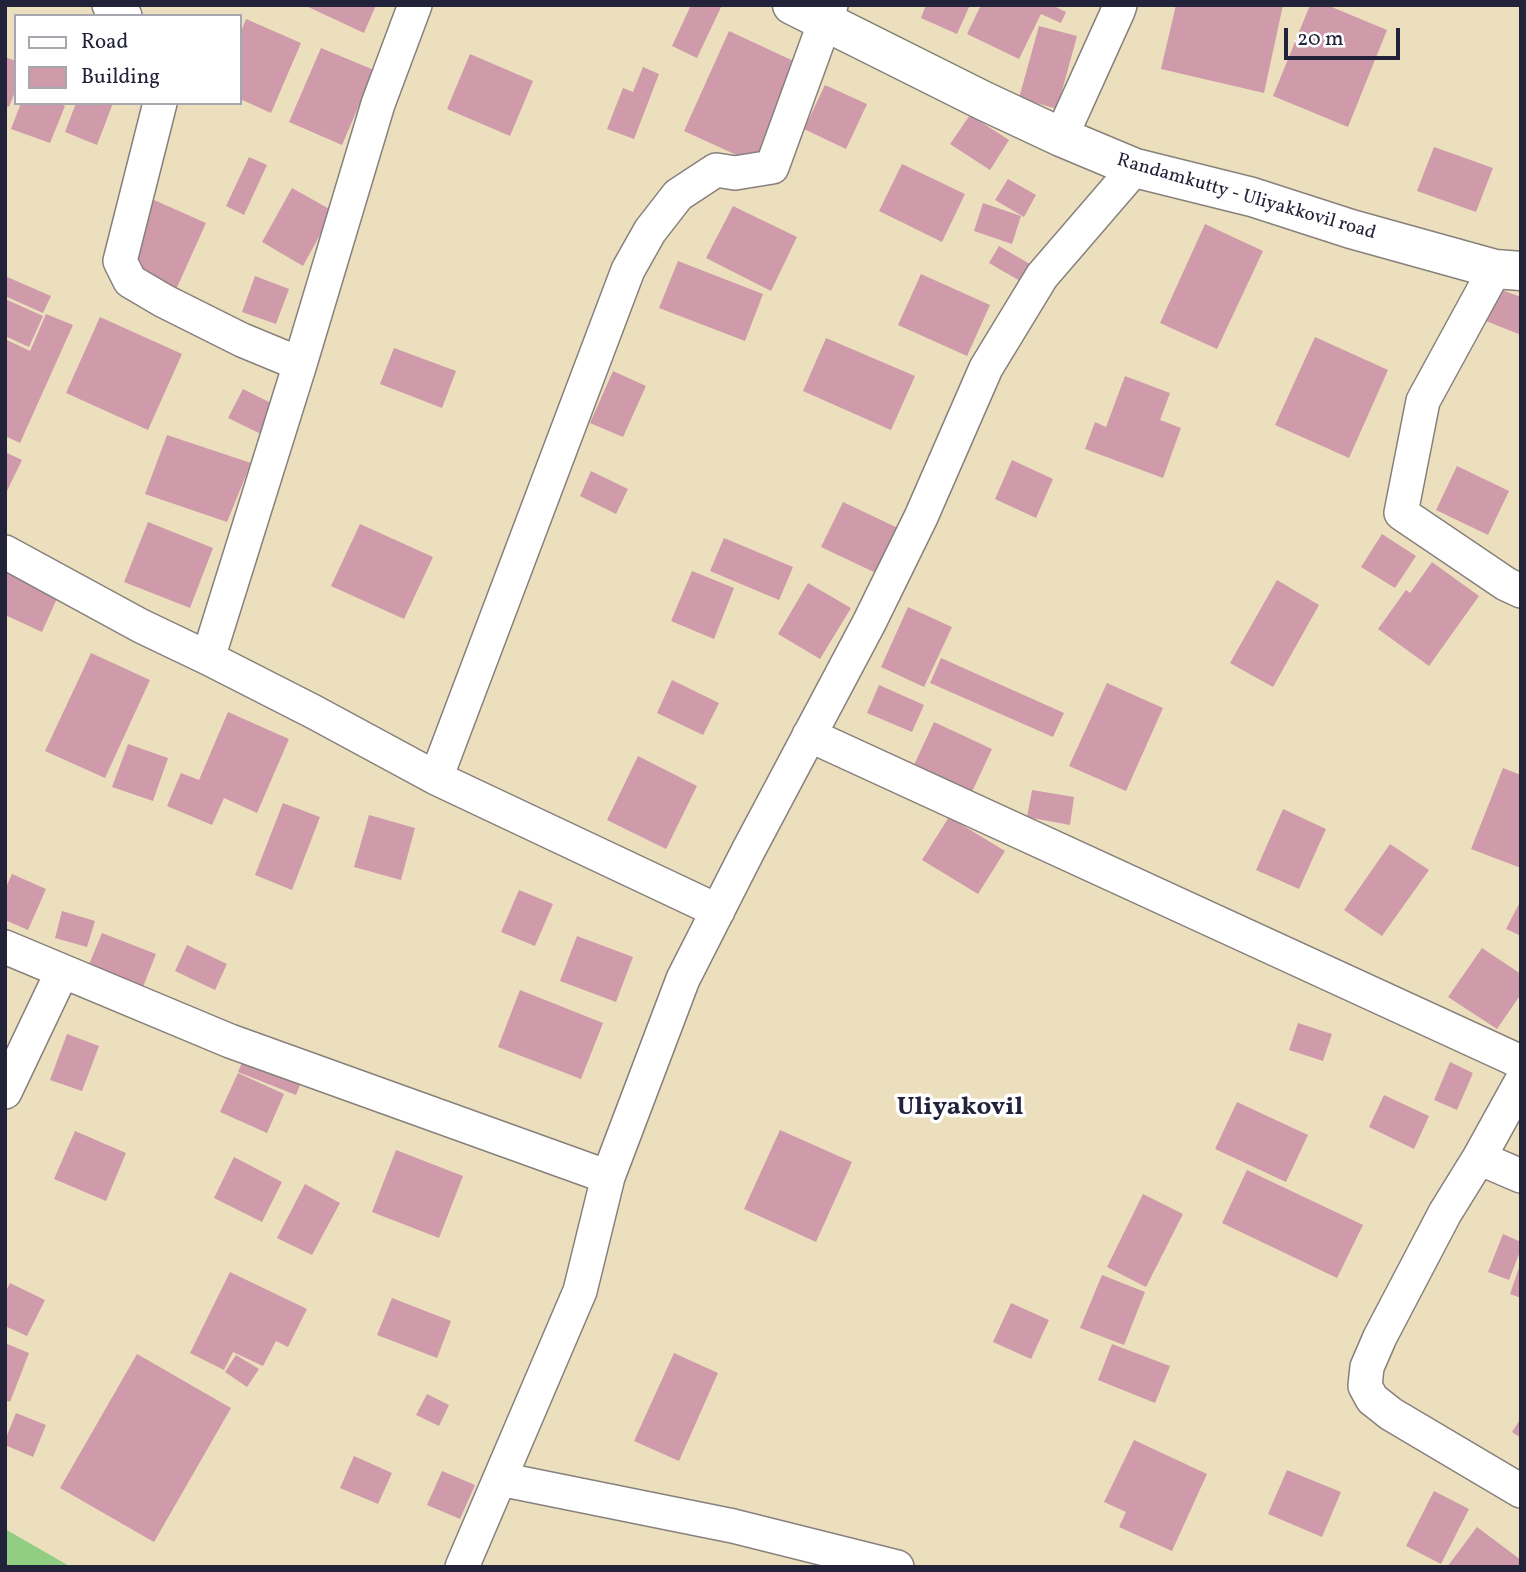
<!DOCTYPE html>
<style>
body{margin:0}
#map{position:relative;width:1526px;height:1572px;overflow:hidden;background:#ecdfbd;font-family:Vollkorn,serif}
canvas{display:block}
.frame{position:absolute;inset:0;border:7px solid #22223b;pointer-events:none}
.legend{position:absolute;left:14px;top:14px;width:228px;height:91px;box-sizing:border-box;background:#fff;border:2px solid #a7a7b1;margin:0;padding:9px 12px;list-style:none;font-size:21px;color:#22223b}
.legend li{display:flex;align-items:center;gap:14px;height:35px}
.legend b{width:35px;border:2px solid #a7a7b1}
.scale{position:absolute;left:1284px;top:28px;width:116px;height:32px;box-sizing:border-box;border:4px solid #22223b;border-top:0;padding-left:9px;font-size:21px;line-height:24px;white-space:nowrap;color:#22223b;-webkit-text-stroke:5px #fff;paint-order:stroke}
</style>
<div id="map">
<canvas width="1526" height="1572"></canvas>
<div class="frame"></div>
<ul class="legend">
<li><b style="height:9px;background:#fff"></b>Road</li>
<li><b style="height:19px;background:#cf9bab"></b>Building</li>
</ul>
<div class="scale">20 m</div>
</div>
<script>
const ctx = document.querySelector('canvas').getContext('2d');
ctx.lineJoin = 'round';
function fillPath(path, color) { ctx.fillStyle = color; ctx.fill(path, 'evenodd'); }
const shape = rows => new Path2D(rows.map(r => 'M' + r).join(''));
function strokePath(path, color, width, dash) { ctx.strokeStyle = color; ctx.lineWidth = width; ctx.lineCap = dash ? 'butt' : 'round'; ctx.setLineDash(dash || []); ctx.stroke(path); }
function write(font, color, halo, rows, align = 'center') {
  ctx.font = font + ' Vollkorn,serif'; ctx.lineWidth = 7; ctx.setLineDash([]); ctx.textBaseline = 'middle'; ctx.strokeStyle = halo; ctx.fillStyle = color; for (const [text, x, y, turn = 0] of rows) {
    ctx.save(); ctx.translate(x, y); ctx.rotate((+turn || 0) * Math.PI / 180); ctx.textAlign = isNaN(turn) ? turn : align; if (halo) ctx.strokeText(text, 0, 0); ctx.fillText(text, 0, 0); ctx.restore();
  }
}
fillPath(shape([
 [5,1529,71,1567,5,1567]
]), '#91cd82');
fillPath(shape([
 [304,5,376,5,364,33],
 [691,5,722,5,697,58,672,46],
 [926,5,970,5,957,34,921,18],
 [981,5,1052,5,1066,12,1061,23,1041,14,1019,59,967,34],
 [1176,5,1283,5,1264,93,1161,69],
 [1310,5,1327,5,1387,30,1348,127,1273,96],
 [246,19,301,43,271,113,240,99,240,34],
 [1039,26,1077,36,1057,109,1019,98],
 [729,31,800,64,754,163,684,131],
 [321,48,374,70,342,145,289,122],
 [470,54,533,81,510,136,447,109],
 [5,57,16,61,16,89,9,107,5,106],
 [643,67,659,74,634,139,607,129,623,88,633,92],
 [825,85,867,104,846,149,804,129],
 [21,103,59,103,65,106,50,143,11,129],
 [76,103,113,103,97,145,65,132],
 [970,115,1009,140,990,170,950,144],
 [1434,147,1493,168,1476,212,1417,191],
 [249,157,267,165,244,215,226,206],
 [902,164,965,194,942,242,879,211],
 [1008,179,1036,195,1024,217,995,200],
 [292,188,333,211,303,266,262,242],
 [145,196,206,223,174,294,126,272],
 [983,203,1021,216,1012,244,974,231],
 [733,206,797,237,771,291,706,258],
 [1205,224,1263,251,1217,349,1160,323],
 [999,246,1030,264,1020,281,989,263],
 [678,261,763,294,745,341,659,308],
 [921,274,990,305,967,356,898,325],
 [5,276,51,296,43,313,5,296],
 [255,276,289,289,276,324,242,312],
 [1499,289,1521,297,1521,335,1486,321],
 [5,299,43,316,29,347,5,336],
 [46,314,73,325,20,443,5,436,5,339,30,351],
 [100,317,182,354,148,430,66,393],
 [1315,337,1388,370,1349,458,1275,425],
 [826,338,915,376,891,430,803,391],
 [394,348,456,371,442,408,380,384],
 [613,371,646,386,623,437,590,423],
 [1125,376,1170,393,1160,420,1181,428,1163,478,1085,449,1095,422,1106,427],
 [243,389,277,406,263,435,228,418],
 [167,435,251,463,227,522,145,494],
 [5,452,22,460,5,495],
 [1012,460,1053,479,1036,518,995,499],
 [1457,466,1509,491,1488,535,1436,510],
 [591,471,628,489,616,514,580,496],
 [843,502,900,529,878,574,821,547],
 [148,522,213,548,190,608,124,582],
 [360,524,433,557,404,619,331,586],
 [1382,534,1416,556,1395,588,1361,567],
 [724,538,793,567,779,600,710,571],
 [1432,562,1479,596,1429,666,1378,629,1406,590,1410,593],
 [5,569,59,594,42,632,5,615],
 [692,571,734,588,714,639,671,621],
 [1277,580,1319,605,1273,687,1230,663],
 [808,583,851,608,820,659,778,634],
 [908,607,952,627,924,687,881,667],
 [91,653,150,680,105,778,45,751],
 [941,658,1064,713,1053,737,930,683],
 [672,680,719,703,703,735,657,713],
 [1107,683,1163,708,1126,791,1069,766],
 [879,685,924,705,912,732,867,713],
 [228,712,289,739,257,813,224,798,212,825,167,806,181,773,199,780],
 [934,722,992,749,971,794,913,767],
 [128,744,168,758,153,801,112,787],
 [638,756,697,786,666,849,607,820],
 [1503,768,1521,775,1521,868,1471,849],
 [1032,790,1074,797,1070,825,1027,817],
 [283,803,320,817,292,890,255,875],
 [1283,809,1326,829,1299,889,1256,870],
 [369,815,415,828,401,880,354,867],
 [949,817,1005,851,978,894,922,860],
 [1390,844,1429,870,1382,936,1344,910],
 [12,874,46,889,28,930,5,920,5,889],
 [519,890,553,904,535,946,501,932],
 [1521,900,1521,936,1506,929],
 [62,911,95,921,87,947,55,938],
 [102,933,156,954,137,1002,83,979],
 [577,936,633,957,616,1002,560,981],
 [187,945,227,964,215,990,175,971],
 [1482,948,1521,974,1521,994,1497,1029,1448,997],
 [520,990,603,1023,581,1079,498,1047],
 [1298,1023,1332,1034,1323,1061,1289,1050],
 [67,1034,99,1046,82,1091,50,1080],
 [252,1038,309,1062,296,1095,238,1072],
 [1450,1062,1473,1073,1457,1110,1434,1100],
 [238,1073,284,1094,267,1133,220,1112],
 [1384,1095,1429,1116,1414,1149,1369,1127],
 [1237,1102,1308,1135,1286,1182,1215,1149],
 [780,1130,852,1162,816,1242,744,1209],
 [75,1131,126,1153,106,1201,54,1179],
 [396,1150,463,1176,439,1238,372,1212],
 [234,1157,282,1182,262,1222,214,1198],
 [1247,1170,1363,1225,1337,1278,1222,1223],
 [305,1184,340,1203,312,1255,277,1238],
 [1143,1194,1183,1214,1146,1287,1107,1267],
 [1503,1234,1521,1242,1521,1249,1509,1280,1488,1272],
 [1521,1262,1521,1298,1510,1294],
 [230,1272,307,1309,288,1347,276,1341,263,1366,233,1352,224,1370,190,1353],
 [1102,1275,1145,1292,1124,1345,1080,1328],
 [10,1283,45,1300,27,1336,5,1326,5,1293],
 [392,1298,451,1321,437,1358,377,1335],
 [1011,1303,1049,1320,1031,1359,993,1342],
 [5,1343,29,1353,10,1402,5,1400],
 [1112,1344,1170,1366,1155,1403,1098,1380],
 [674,1353,718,1373,679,1461,634,1441],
 [137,1354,231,1408,154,1542,60,1488],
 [236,1355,259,1369,247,1387,225,1372],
 [427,1394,449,1405,439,1426,416,1415],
 [16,1413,46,1425,33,1457,5,1445,5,1440],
 [1521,1418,1521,1438,1512,1432],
 [1134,1440,1207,1474,1172,1551,1119,1527,1126,1512,1104,1502],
 [354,1456,392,1473,378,1504,340,1488],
 [1287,1470,1341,1492,1322,1537,1268,1514],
 [442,1471,475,1485,460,1519,427,1505],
 [1434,1491,1469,1509,1441,1564,1406,1546],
 [1477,1527,1521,1560,1521,1567,1447,1567]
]), '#cf9bab');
const minor = shape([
 [109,5,125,16],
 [160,103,120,261,130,281,164,301,242,340,300,364],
 [1061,137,1118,11,1120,5],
 [1495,269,1423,401,1401,513,1506,584,1521,591],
 [5,552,141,626,208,658,314,712,436,778,718,911],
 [208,658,300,364,378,104,415,5],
 [809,735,1521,1062],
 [436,778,628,270,650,231,678,195,716,170,735,173,772,167,831,5],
 [5,947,230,1041,608,1177],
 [1521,1082,1479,1158,1445,1213,1380,1337,1367,1367,1365,1386,1372,1399,1391,1414,1521,1491],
 [5,1092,62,972],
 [1479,1158,1521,1176],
 [500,1479,733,1526,897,1567],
 [462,1567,580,1291,608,1177,683,979,748,851,869,623,921,517,986,368,1042,276,1135,168]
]);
const tertiary = shape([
 [792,5,984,101,1061,137,1135,168,1252,197,1351,229,1495,269,1521,271]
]);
strokePath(minor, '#87807c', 36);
strokePath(tertiary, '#87807c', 41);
strokePath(minor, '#fff', 33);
strokePath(tertiary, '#fff', 38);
write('19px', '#22223b', '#fff', [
 ["Randamkutty - Uliyakkovil road",1246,198,16]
]);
write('bold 26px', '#22223b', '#fff', [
 ["Uliyakovil",960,1109]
]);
</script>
